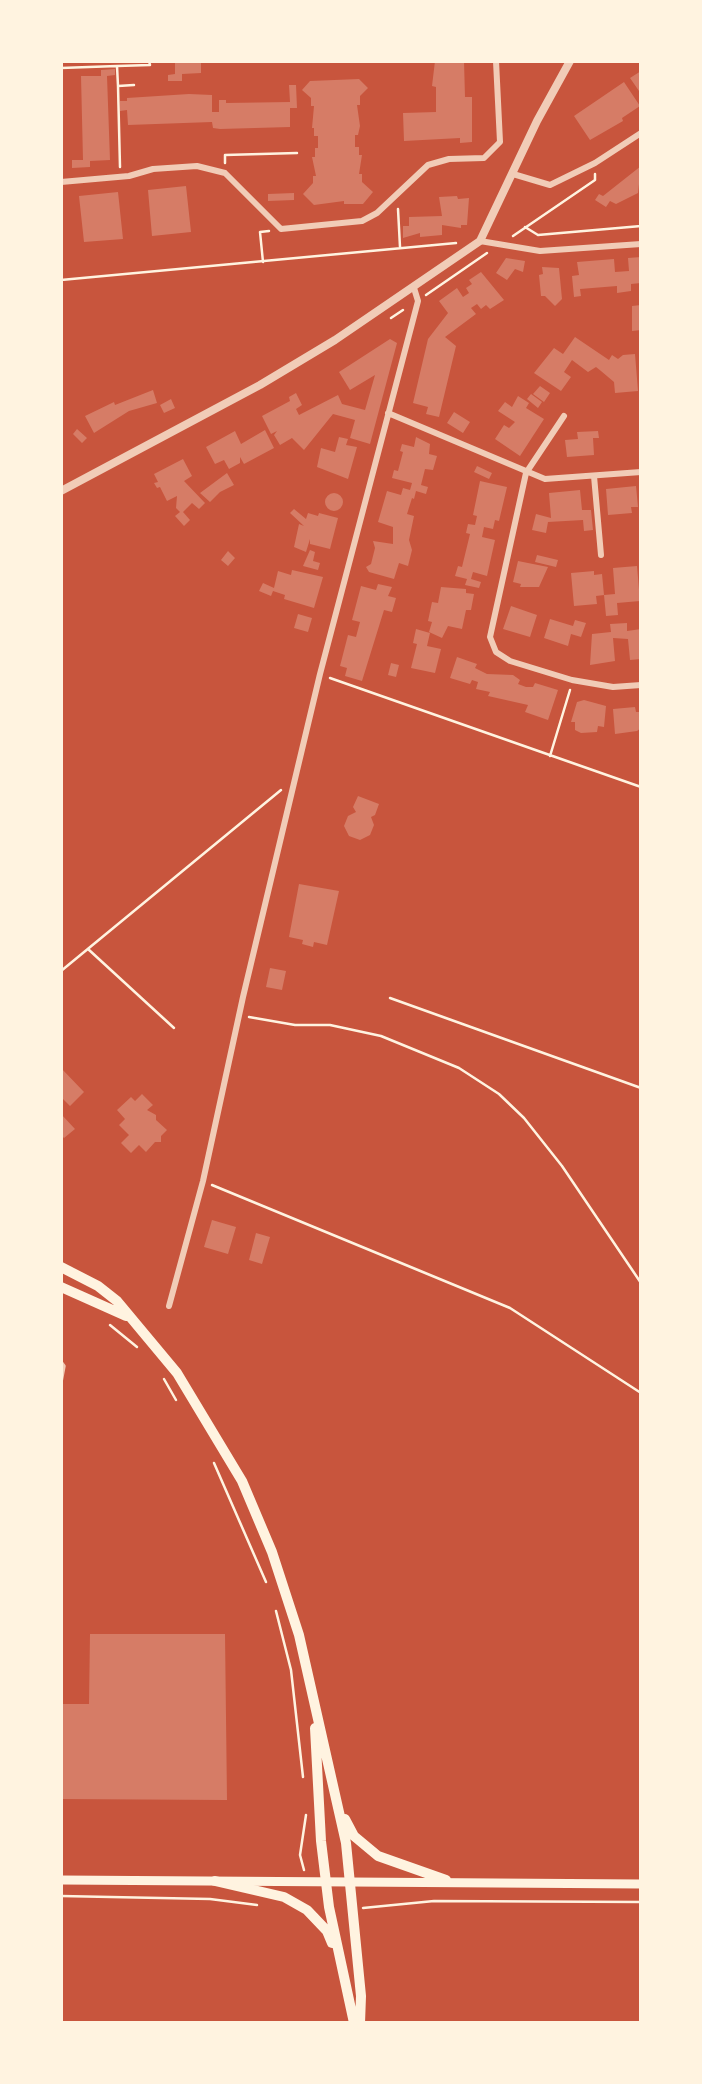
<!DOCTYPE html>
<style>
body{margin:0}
#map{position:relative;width:702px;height:2084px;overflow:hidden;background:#c8553d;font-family:"Times New Roman",serif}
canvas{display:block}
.frame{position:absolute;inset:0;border:63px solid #fff3e0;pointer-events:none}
</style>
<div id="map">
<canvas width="702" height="2084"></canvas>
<div class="frame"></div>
</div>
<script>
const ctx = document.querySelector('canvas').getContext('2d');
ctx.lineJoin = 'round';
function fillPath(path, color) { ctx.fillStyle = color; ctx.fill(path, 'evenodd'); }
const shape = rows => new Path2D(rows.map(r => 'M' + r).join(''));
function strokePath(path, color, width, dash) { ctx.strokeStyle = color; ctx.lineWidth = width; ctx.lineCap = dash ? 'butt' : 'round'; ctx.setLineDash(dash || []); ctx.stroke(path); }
fillPath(shape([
 [175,61,201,61,201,73,182,74,182,81,168,81,168,75,175,74],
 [435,61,464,61,465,97,472,97,472,142,460,143,460,138,404,141,403,113,436,112,436,87,432,86],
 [115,69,115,75,107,76,110,160,90,161,90,167,72,168,72,160,83,160,81,76,101,76,101,70],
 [641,71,641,90,639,91,630,78],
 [359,79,368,88,360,96,360,105,357,105,360,126,358,135,355,135,355,147,359,147,359,155,362,155,359,174,362,174,362,182,373,192,363,204,344,204,344,201,314,205,303,194,313,183,313,176,316,176,312,157,315,157,315,148,318,148,318,136,314,136,314,128,312,128,314,106,311,106,311,98,302,90,310,81],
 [624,82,640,106,622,118,623,121,590,140,574,116],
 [289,85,296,85,297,108,290,108,290,127,220,129,213,128,212,122,128,125,127,110,120,111,120,101,127,101,127,98,189,94,212,95,212,112,219,112,219,100,226,100,226,103,290,102],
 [641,166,638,193,616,204,610,201,606,207,595,200,599,194,603,196],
 [186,186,191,232,152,236,148,190],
 [118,192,123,239,84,242,79,196],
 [294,193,294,200,268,201,268,194],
 [457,196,458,199,469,198,467,225,461,225,461,228,442,225,442,235,420,237,420,233,403,238,403,226,409,226,409,217,442,216,439,197],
 [641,257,641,283,631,284,631,291,617,293,617,286,580,289,581,296,574,297,572,276,579,275,577,262,614,259,615,272,629,271,628,258],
 [506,258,525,261,523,272,515,269,507,280,496,273],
 [542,267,559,268,562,299,555,306,545,296,541,296,539,275,543,274],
 [481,272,504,300,490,309,486,305,481,309,477,304,471,308,476,314,445,337,456,346,439,417,426,414,428,407,413,403,428,339,448,313,439,301,457,288,463,297,469,293,466,288,472,284,469,280],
 [641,305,641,330,632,331,632,306],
 [575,337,609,360,612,355,618,359,623,355,635,354,638,391,615,393,614,382,601,371,596,367,588,372,572,360,564,372,571,377,561,391,534,373,554,348,563,354],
 [390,339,397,343,370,444,350,438,355,420,333,414,304,450,292,438,280,445,274,435,277,431,271,434,262,416,290,401,289,397,296,393,302,405,296,409,299,415,338,395,342,404,365,410,375,375,350,390,339,372],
 [540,386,550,393,544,402,533,394],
 [153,390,157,403,129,411,94,433,85,416,114,402,115,405],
 [531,394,542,402,538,408,527,399],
 [518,396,529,403,526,408,544,419,520,456,495,439,504,425,509,428,515,422,498,411,505,402,512,407],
 [171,399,175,408,164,413,160,405],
 [454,412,470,422,463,433,447,423],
 [77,429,87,438,82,443,73,434],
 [265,430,274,448,244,464,240,457,240,463,229,469,224,460,215,464,206,447,235,431,241,444],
 [598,431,599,438,593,438,594,455,567,457,565,440,578,439,577,432],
 [339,437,348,439,346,445,357,447,348,479,317,467,321,448,335,452],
 [416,437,430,444,429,454,437,456,433,470,425,469,421,485,428,487,426,494,416,491,414,499,412,498,407,514,414,516,409,540,412,550,408,566,399,563,394,579,369,572,366,567,371,564,375,548,373,541,393,544,393,527,378,522,387,491,401,495,403,488,410,490,412,483,392,478,394,470,398,471,403,452,400,451,402,444,414,447],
 [183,459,192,476,184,481,205,503,199,509,192,503,183,512,190,520,184,526,175,516,180,512,176,508,177,496,167,501,160,487,157,488,154,483,158,482,154,474],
 [477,466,492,473,489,479,474,472],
 [227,473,234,485,220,492,210,502,200,493],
 [480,481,507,487,499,521,495,520,493,529,484,527,482,537,495,540,487,576,473,572,471,579,481,582,479,588,465,585,467,579,455,576,458,566,462,567,470,534,466,533,468,524,475,525,477,516,473,515],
 [636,486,638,507,631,507,632,513,608,515,606,489],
 [580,490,582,510,591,510,593,530,584,531,583,520,548,522,546,533,532,530,536,514,551,518,549,493],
 '325 502a9 9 0 1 1 18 0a9 9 0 1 1-18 0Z',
 [294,509,306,519,308,513,318,516,319,513,338,518,330,549,310,544,310,539,306,552,294,547,299,524,304,526,290,513],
 [310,550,315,552,313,561,320,563,318,570,303,566],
 [228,551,235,558,228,566,221,560],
 [537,555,558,560,556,567,535,562],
 [518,561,548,567,539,587,520,587,521,584,513,582],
 [637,566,640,601,617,603,618,615,606,616,604,595,615,594,613,568],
 [292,570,323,577,314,608,284,599,285,595,273,591,271,596,259,591,263,583,274,588,278,571,291,575],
 [594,571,594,575,602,574,604,595,596,596,597,604,574,606,571,573],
 [378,584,392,587,388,596,396,598,392,612,384,610,362,681,345,676,347,668,340,666,348,635,356,637,360,622,352,620,361,586,376,590],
 [441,587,466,589,466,593,474,594,471,610,466,610,462,629,448,626,442,638,429,632,432,622,428,621,432,602,438,603],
 [511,606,537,615,530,637,503,629],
 [298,614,312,618,308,632,294,628],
 [550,619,573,626,575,620,586,623,581,637,571,634,568,646,544,638],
 [627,623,627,631,641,629,641,659,630,660,628,639,613,638,615,661,590,665,592,634,611,632,610,624],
 [416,629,430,633,427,646,441,649,435,673,411,668,417,644,413,643],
 [457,657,477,664,475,668,487,674,513,675,520,680,518,684,526,687,533,687,535,683,558,690,548,720,525,712,528,705,488,696,490,692,476,689,478,682,472,680,470,684,450,678],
 [391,663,399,665,396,677,388,675],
 [584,700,606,706,604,727,598,726,597,732,581,733,575,730,575,722,571,722,577,702],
 [635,707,636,712,641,712,641,728,637,731,615,734,613,709],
 [358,796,379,804,375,815,371,817,374,825,370,835,360,840,349,836,344,826,348,816,356,812,353,807],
 [299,884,339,891,327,945,314,942,313,947,302,944,303,940,289,937],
 [270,968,286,971,282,990,266,987],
 [61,1068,84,1092,70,1106,61,1097],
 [142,1094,153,1105,147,1110,156,1115,156,1120,167,1130,161,1136,161,1142,155,1142,146,1152,139,1145,131,1153,121,1143,129,1135,119,1125,125,1119,117,1110,131,1097,135,1101],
 [61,1114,75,1129,64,1138,61,1135],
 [212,1220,236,1227,228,1254,204,1247],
 [256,1233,270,1237,262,1264,249,1260],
 [90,1634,225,1634,227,1800,61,1799,61,1704,89,1704]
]), '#d67c66');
strokePath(shape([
 [117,66,150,65,149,61],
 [61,68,117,66,118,86],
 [225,163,225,155,297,153],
 [120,167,118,86,134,85],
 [398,209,400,247],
 [525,227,538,235,641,226],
 [513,236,595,180,595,174],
 [263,262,260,232,269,231],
 [61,280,456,243],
 [426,295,487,253],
 [391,318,403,310],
 [330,678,641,787],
 [550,756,570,690],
 [88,949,174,1028],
 [61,971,281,790],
 [390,998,641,1088],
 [249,1017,295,1025,330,1025,381,1036,459,1068,499,1094,524,1118,562,1166,641,1283],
 [212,1185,510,1308,641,1393],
 [110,1325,137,1347],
 [164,1379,176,1400],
 [214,1463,266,1582],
 [276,1611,291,1670,303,1777],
 [304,1870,300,1855,306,1815],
 [61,1896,210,1899,257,1905],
 [363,1908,434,1901,641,1902]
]), '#fff3e0', 2.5);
strokePath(shape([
 [61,1362,64,1366,61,1382]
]), '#f1ccb7', 3.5);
strokePath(shape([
 [513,174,550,185,595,163,641,133],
 [61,182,129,176,153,169,197,166,225,173,281,229,362,221,377,213,428,165,449,159,484,158,500,142,496,61],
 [480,241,540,251,641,244],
 [388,413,545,479,641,472],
 [564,416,526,473,490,637,496,652,510,661,572,680,613,687,641,685],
 [594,476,601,555],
 [169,1306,203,1181,243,997,320,674,418,301,414,288]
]), '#f1ccb7', 6);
strokePath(shape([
 [61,491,260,385,335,340,480,241,537,121,570,61]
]), '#f1ccb7', 8);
strokePath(shape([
 [61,1880,641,1884]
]), '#fff3e0', 9);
strokePath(shape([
 [61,1267,98,1286,117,1301,177,1373,242,1481,272,1552,299,1635,346,1843,361,1996,360,2023],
 [61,1287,126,1316],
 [315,1728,321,1841,329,1907,354,2023],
 [345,1819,354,1836,378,1856,446,1880],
 [215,1881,284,1897,307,1910,327,1931,332,1943]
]), '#fff3e0', 10);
</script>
